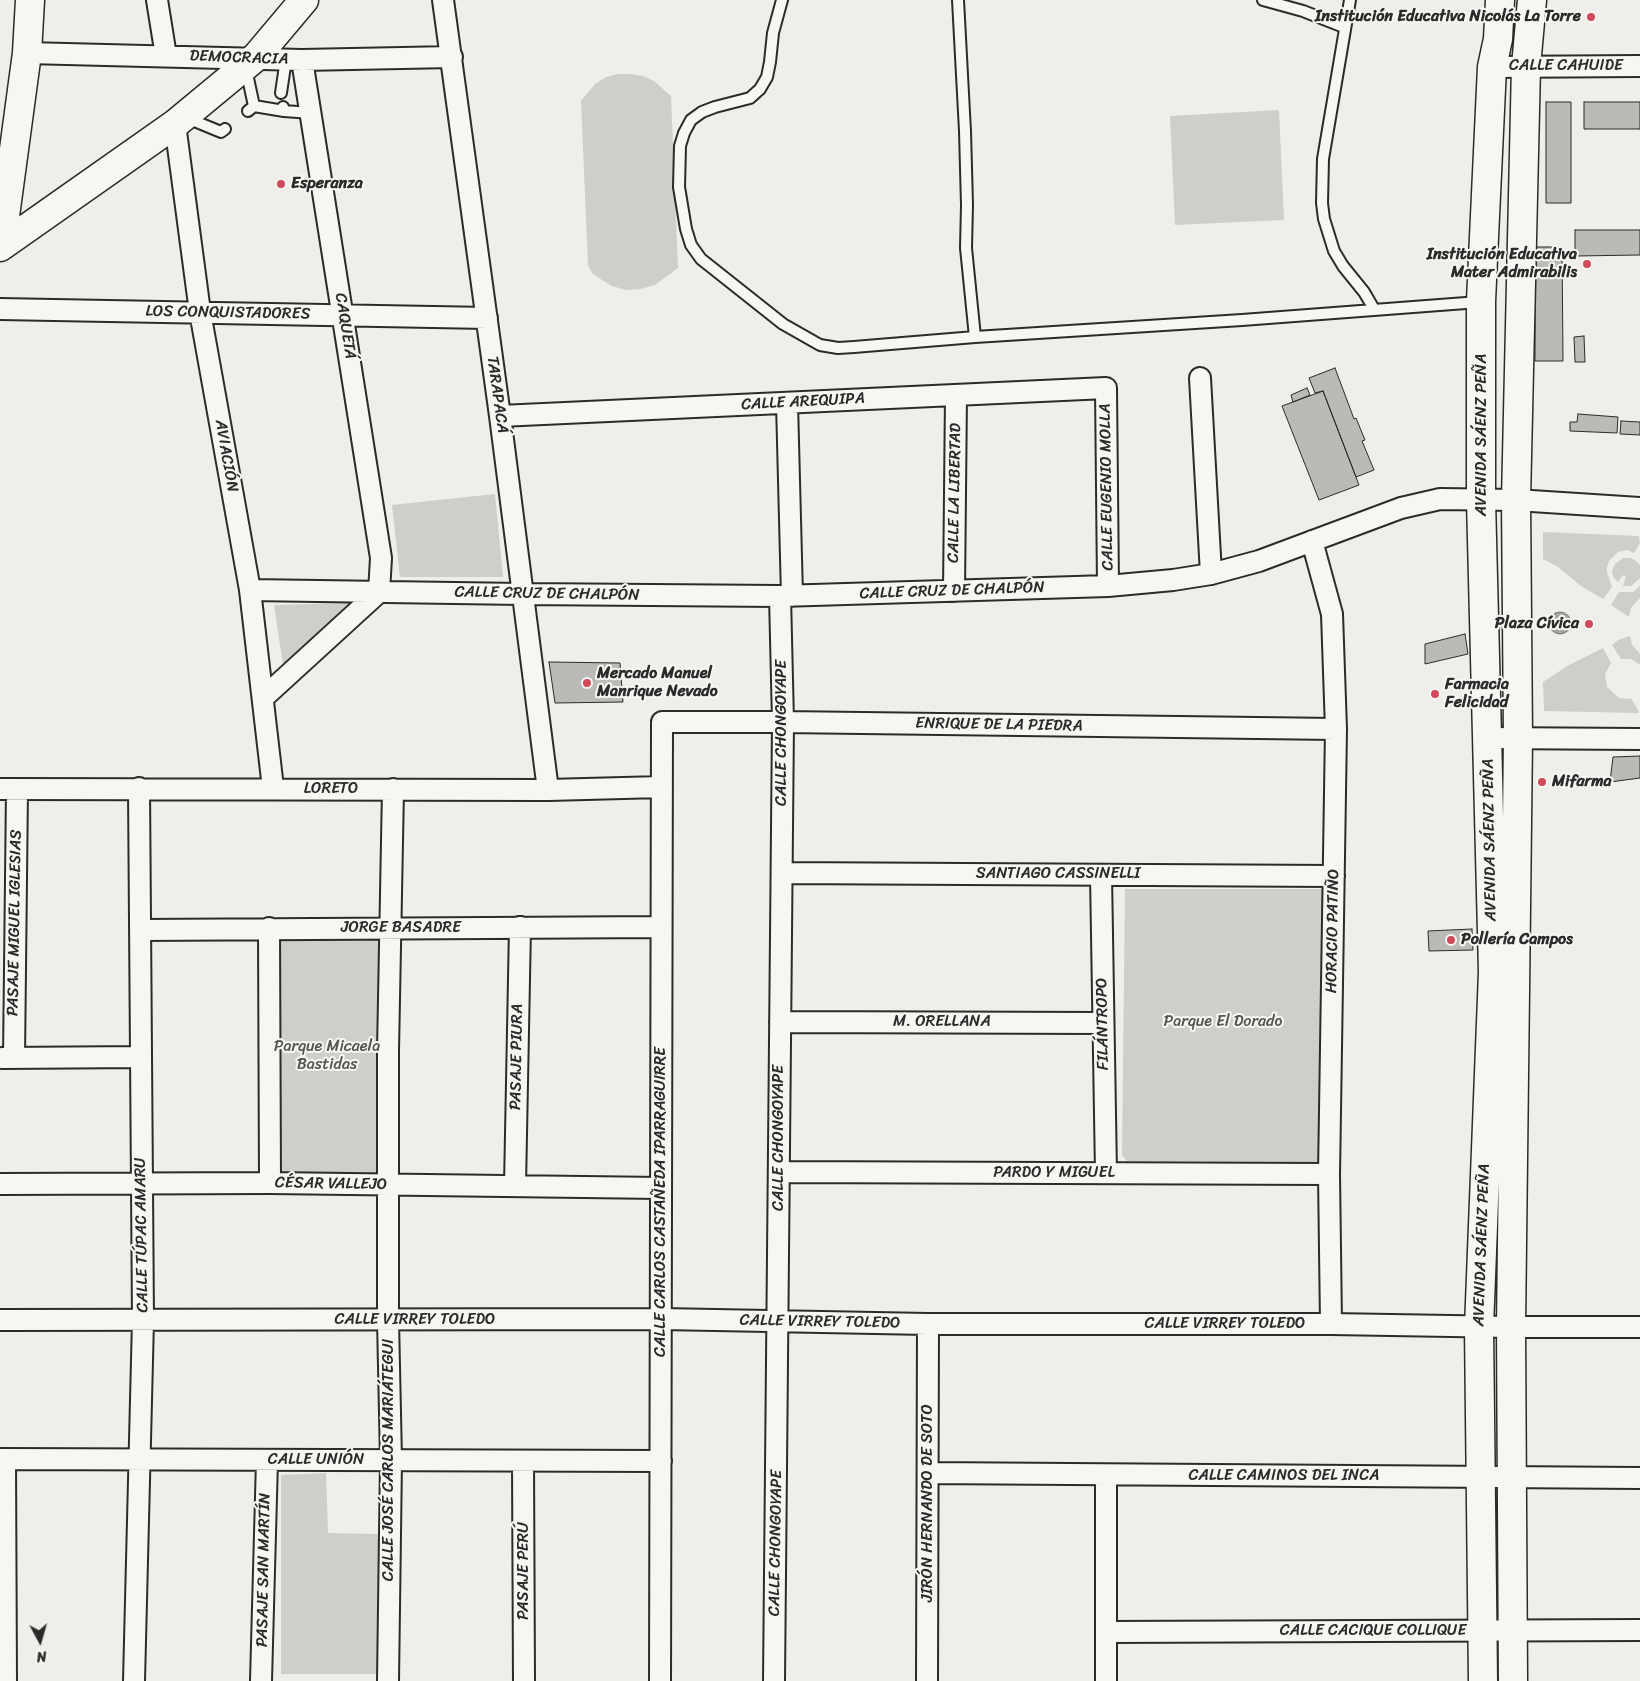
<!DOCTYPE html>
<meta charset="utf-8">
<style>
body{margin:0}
#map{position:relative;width:1640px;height:1681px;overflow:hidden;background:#eeeeea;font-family:Sriracha,sans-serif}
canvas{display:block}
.north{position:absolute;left:15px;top:1616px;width:50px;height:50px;-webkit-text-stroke:4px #f6f6f2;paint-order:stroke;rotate:174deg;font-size:14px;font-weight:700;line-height:20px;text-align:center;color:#2b2b2b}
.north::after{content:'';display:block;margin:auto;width:18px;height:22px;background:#2b2b2b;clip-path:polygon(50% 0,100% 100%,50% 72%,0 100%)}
</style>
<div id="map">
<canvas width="1640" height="1681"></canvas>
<div class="north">N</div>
</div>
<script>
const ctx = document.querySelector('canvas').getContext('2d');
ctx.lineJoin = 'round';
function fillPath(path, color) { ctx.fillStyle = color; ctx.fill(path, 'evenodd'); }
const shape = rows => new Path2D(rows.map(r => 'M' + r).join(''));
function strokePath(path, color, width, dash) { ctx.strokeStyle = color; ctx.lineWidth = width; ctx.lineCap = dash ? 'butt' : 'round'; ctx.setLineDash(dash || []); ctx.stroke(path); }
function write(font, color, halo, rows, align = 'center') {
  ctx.font = font + ' Sriracha,sans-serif'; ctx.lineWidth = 4; ctx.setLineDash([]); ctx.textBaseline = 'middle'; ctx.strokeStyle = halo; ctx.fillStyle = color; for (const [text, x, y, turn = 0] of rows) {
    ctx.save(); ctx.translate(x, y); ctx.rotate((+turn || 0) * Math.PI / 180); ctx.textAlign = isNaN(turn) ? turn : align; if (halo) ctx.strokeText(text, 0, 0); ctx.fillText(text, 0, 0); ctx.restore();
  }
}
fillPath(shape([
 [618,74,630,74,643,76,654,81,671,96,678,268,655,285,640,289,626,290,612,286,602,280,592,273,588,265,581,101,595,84,606,77],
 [1279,110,1284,220,1175,225,1170,116],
 [495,494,503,577,400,577,392,505],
 [1543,532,1639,536,1640,543,1634,553,1627,550,1618,552,1609,561,1607,567,1607,572,1612,587,1603,599,1581,586,1558,567,1543,559],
 [1623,558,1630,558,1635,560,1640,565,1640,578,1631,586,1623,586,1626,577,1623,575,1618,582,1613,577,1612,571,1615,564],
 [1640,586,1640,598,1631,608,1629,617,1611,605,1619,592,1633,592],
 [349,603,352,607,284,672,274,605],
 [1630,636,1632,645,1640,654,1640,665,1631,659,1621,659,1612,645,1618,640],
 [1603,648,1611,663,1605,674,1607,687,1619,698,1627,699,1631,698,1639,712,1638,713,1544,711,1543,682,1569,665],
 [1125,889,1325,889,1321,1158,1316,1162,1127,1161,1122,1155],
 [273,935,382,935,379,1177,273,1176],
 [326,1473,328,1533,378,1534,378,1674,281,1674,281,1475]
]), '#cececa');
const water = shape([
 '1549 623a11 11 0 1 1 22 0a11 11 0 1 1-22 0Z'
]);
fillPath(water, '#a6a6a3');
strokePath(water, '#757573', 1);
const building = shape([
 [1546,102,1571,102,1571,203,1546,203,1546,102],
 [1584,102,1640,102,1640,129,1584,129,1584,102],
 [1575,230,1640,230,1640,255,1575,256,1575,230],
 [1535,247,1562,247,1563,361,1535,361,1535,247],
 [1584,336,1585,362,1575,362,1574,337,1584,336],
 [1335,368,1354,419,1356,418,1365,440,1362,441,1374,470,1356,477,1323,391,1315,393,1309,378,1335,368],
 [1307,388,1310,395,1293,402,1291,395,1307,388],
 [1323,391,1359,485,1319,500,1282,406,1323,391],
 [1578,414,1618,417,1617,433,1570,431,1570,422,1577,422,1578,414],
 [1621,421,1640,422,1640,435,1620,434,1621,421],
 [1465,634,1468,654,1425,664,1425,644,1465,634],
 [549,662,620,663,623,702,555,703,549,662],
 [1640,756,1640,778,1610,782,1613,757,1640,756],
 [1472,929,1473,950,1429,951,1428,931,1472,929]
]);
fillPath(building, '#babab7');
strokePath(building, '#2b2b2b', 1);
const lane = shape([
 [782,0,773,33,770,62,767,77,760,89,750,98,715,107,702,112,691,120,684,133,680,146,679,187,686,229,691,245,701,259,783,324,820,345,838,348,854,347,975,337,1242,320,1479,302],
 [958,0,965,131,967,205,966,248,975,337],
 [1263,0,1303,11,1344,27],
 [1350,0,1323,159,1322,203,1324,219,1334,251,1343,266,1364,292,1374,309],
 [246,69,254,106,248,111],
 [281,93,286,59],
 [254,106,284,111],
 [283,107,284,111,311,113],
 [187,118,221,132,225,129]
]);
const street = shape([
 [157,0,166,56],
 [443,0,500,416,548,790],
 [27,53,302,60,452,57],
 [1492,67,1640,66],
 [175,124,200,312,250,590,273,788],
 [0,309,487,318],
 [1200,378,1211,574],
 [787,403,792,596],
 [500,416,1106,388,1108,586],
 [1312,541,1332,614,1336,729,1329,1174,1331,1324],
 [250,590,522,594,780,596,1108,586,1173,580,1211,574,1259,561,1401,508,1440,499,1516,500,1640,508],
 [954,591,956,395],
 [263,698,379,592,381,558,302,60],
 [1487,738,1640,739],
 [0,789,548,790,661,787],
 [782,873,1334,876],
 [1101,875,1106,1173],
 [269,928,270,1183],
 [141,930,661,927],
 [780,1022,1103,1023],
 [2,1058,141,1057],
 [14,1058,17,789],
 [779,1172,1329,1174],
 [0,1184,270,1183,661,1188],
 [515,1186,520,927],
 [0,1320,662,1319,928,1324,1331,1324,1511,1327,1640,1327],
 [0,1459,661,1461],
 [5,1459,6,1681],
 [523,1461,524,1681],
 [928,1473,1640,1478],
 [1106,1475,1106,1681],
 [1106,1632,1640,1630],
 [134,1681,143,1320,139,788],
 [261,1681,267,1460],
 [388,1681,391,1460,388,1320,388,1051,393,789],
 [660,1681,662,722,783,722,1336,729],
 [774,1681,783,722,780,596],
 [927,1681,928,1324]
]);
const secondary = shape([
 [15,236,8,227,5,216,27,53,30,0],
 [1483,1681,1479,1327,1493,972,1481,500,1481,301,1492,67,1498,39,1500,0],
 [1513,1681,1511,1327,1518,738,1516,500,1526,66,1532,0]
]);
const primary = shape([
 [0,247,175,124,256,57,304,0]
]);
strokePath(lane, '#2b2b2b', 14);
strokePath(street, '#2b2b2b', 24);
strokePath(secondary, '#2b2b2b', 31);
strokePath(primary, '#2b2b2b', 31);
strokePath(lane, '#f6f6f2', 10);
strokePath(street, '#f6f6f2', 20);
strokePath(secondary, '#f6f6f2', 28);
strokePath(primary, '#f6f6f2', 28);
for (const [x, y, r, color] of [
 [1591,17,5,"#d1495b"],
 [281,184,5,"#d1495b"],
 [1587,264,5,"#d1495b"],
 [1589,624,5,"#d1495b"],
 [587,683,5,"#d1495b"],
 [1435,694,5,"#d1495b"],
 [1542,782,5,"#d1495b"],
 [1451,940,5,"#d1495b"]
]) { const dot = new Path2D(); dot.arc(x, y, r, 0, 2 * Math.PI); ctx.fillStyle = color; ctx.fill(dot); strokePath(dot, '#f6f6f2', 2); }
write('bold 16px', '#2b2b2b', '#f6f6f2', [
 ["Institución Educativa Nicolás La Torre",1581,17,"right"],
 ["Esperanza",291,184],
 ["Institución Educativa",1577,255,"right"],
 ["Mater Admirabilis",1577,273,"right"],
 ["Plaza Cívica",1579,624,"right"],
 ["Mercado Manuel",597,674],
 ["Manrique Nevado",597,692],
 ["Farmacia",1445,685],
 ["Felicidad",1445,703],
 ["Mifarma",1552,782],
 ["Pollería Campos",1461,940]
], 'left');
write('16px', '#2b2b2b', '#f6f6f2', [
 ["DEMOCRACIA",239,58,2],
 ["CALLE CAHUIDE",1566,66],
 ["LOS CONQUISTADORES",228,313,1],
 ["CAQUETÁ",345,326,81],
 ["TARAPACÁ",497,395,82],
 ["CALLE AREQUIPA",803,402,-3],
 ["AVENIDA SÁENZ PEÑA",1482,435,-90],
 ["AVIACIÓN",226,456,80],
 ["CALLE EUGENIO MOLLA",1107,487,-91],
 ["CALLE LA LIBERTAD",955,493,-89],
 ["CALLE CRUZ DE CHALPÓN",952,591,-2],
 ["CALLE CRUZ DE CHALPÓN",547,594,1],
 ["ENRIQUE DE LA PIEDRA",999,725,1],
 ["CALLE CHONGOYAPE",782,733,-90],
 ["LORETO",331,789],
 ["AVENIDA SÁENZ PEÑA",1490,840,-91],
 ["SANTIAGO CASSINELLI",1058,874],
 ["PASAJE MIGUEL IGLESIAS",15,923,-89],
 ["JORGE BASADRE",401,928],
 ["HORACIO PATIÑO",1333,931,-89],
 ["M. ORELLANA",942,1022],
 ["FILÁNTROPO",1103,1024,-91],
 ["PASAJE PIURA",517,1057,-89],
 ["CALLE CHONGOYAPE",779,1138,-90],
 ["PARDO Y MIGUEL",1054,1173],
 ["CÉSAR VALLEJO",331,1184,1],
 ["CALLE CARLOS CASTAÑEDA IPARRAGUIRRE",661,1202,-90],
 ["CALLE TÚPAC AMARU",142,1235,-91],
 ["AVENIDA SÁENZ PEÑA",1482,1245,-88],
 ["CALLE VIRREY TOLEDO",415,1320],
 ["CALLE VIRREY TOLEDO",820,1322,1],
 ["CALLE VIRREY TOLEDO",1225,1324],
 ["CALLE UNIÓN",316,1460],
 ["CALLE JOSÉ CARLOS MARIÁTEGUI",389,1460,-90],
 ["CALLE CAMINOS DEL INCA",1284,1476],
 ["JIRÓN HERNANDO DE SOTO",928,1503,-90],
 ["CALLE CHONGOYAPE",776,1543,-89],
 ["PASAJE SAN MARTÍN",264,1570,-89],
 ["PASAJE PERÚ",524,1571,-90],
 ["CALLE CACIQUE COLLIQUE",1373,1631]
]);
write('16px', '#545453', '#f6f6f2', [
 ["Parque El Dorado",1223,1022],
 ["Parque Micaela",327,1047],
 ["Bastidas",327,1065]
]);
</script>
